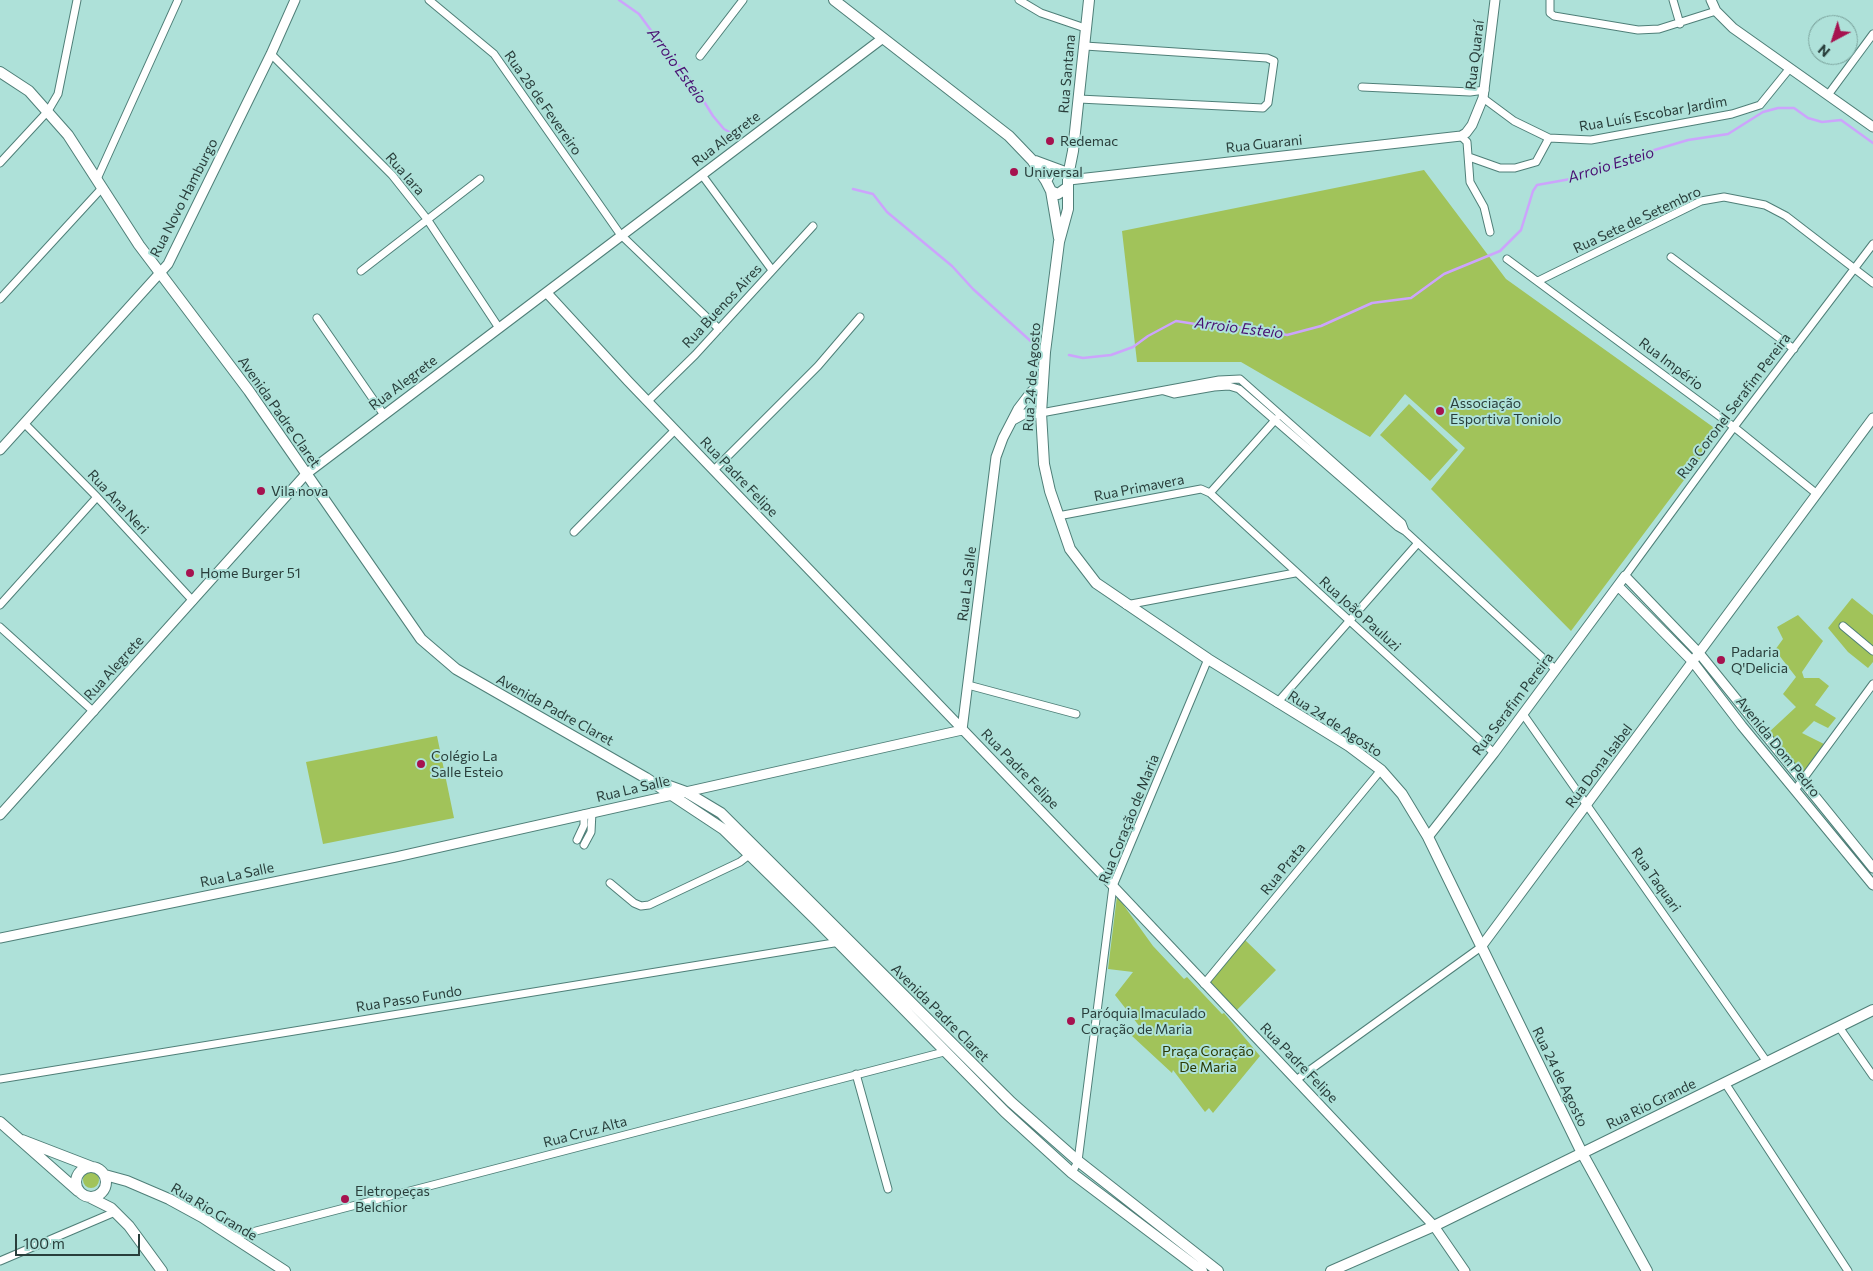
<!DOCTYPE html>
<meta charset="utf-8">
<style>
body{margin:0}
#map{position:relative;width:1873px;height:1271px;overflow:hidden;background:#aee1d9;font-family:Commissioner,sans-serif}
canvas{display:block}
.north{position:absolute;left:1808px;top:15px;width:50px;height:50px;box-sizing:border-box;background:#aee1d9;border:1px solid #79a09a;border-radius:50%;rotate:220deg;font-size:14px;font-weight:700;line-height:20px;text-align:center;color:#293e3b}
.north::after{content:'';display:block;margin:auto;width:18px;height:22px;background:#a6124f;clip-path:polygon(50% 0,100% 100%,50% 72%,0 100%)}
.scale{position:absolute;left:15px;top:1234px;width:125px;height:22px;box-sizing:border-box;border:2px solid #293e3b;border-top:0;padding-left:6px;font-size:15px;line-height:18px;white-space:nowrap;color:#293e3b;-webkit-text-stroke:4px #aee1d9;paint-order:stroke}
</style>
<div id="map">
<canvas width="1873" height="1271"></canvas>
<div class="north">N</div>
<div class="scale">100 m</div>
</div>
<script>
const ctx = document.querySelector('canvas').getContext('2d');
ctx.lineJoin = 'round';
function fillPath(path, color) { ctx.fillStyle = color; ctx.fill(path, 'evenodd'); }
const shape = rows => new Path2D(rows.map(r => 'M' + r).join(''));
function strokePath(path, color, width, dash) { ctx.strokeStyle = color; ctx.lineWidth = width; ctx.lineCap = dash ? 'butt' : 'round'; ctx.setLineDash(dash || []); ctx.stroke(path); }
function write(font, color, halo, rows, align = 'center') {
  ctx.font = font + ' Commissioner,sans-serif'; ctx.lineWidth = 4; ctx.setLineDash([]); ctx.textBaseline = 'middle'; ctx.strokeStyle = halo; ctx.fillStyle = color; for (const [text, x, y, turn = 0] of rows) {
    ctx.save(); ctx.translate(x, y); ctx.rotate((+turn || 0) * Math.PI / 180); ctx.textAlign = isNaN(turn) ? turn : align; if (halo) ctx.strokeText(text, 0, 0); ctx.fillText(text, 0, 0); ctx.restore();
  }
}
fillPath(shape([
 [1424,170,1506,279,1720,432,1571,631,1431,489,1465,448,1405,394,1370,437,1241,362,1137,362,1122,231],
 [1409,404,1458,450,1430,481,1380,435],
 [1852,598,1873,615,1873,662,1868,668,1848,652,1828,628],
 [1798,615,1823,641,1802,672,1804,678,1819,678,1829,686,1815,705,1836,718,1828,728,1814,721,1802,733,1824,744,1800,778,1768,733,1796,707,1783,694,1796,677,1775,650,1783,639,1777,627],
 [437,736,454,818,323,844,306,762],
 [1117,896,1153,946,1184,979,1187,977,1222,1014,1224,1013,1260,1056,1213,1113,1209,1108,1205,1112,1173,1070,1172,1073,1132,1036,1140,1027,1115,995,1133,972,1108,969],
 [1245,940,1276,970,1236,1011,1208,983],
 '83 1180a8 8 0 1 1 16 0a8 8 0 1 1-16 0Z'
]), '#a1c35a');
strokePath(shape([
 [619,0,639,14,669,55,687,74,713,116,724,129,733,134],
 [853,189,873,194,887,212,952,266,973,289,1035,345],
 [1069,355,1083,358,1111,355,1133,347,1148,336,1176,321,1208,326,1253,328,1287,335,1321,326,1372,303,1411,298,1444,274,1500,251,1521,230,1533,191,1537,185,1576,178,1605,170,1651,151,1688,140,1728,134,1763,112,1778,108,1794,108,1808,118,1822,122,1841,120,1873,143]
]), '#cca4fc', 2.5);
const minor = shape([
 [429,0,494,54,620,234,719,329],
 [1019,0,1041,13,1085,28],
 [1550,0,1550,13,1554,16,1638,30,1659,29,1716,11],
 [1673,0,1680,24],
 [271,54,392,175,427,219,499,328],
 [700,56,743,0],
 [1362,87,1470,92,1485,90],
 [1828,95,1873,34],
 [1483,98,1514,121,1549,138,1591,140,1732,114,1760,105,1790,68],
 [1079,99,1263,108,1268,103,1274,61,1267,58,1085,46],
 [1461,136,1467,142,1470,182,1484,207,1490,232],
 [1469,157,1500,168,1515,168,1536,162,1549,138],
 [0,163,48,111,58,94,77,0],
 [702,175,772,270],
 [97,179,178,0],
 [1671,257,1794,349],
 [1507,259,1734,427,1817,494],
 [361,271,480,179],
 [1538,281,1701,201,1724,197,1765,205,1786,216,1873,283],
 [0,299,102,188],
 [317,318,384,415],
 [1164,391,1174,394,1214,387,1229,386,1239,389,1398,527,1405,531,1556,670],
 [648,401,695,355,813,226],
 [1041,413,1219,380,1240,379,1402,523,1405,531],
 [24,423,97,497,193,601],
 [714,470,818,366,860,317],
 [1210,493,1494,753],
 [1058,516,1201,489,1210,493,1276,419],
 [574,532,675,430],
 [1625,576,1734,427,1873,244],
 [0,605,97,497],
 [1126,605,1295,573],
 [1843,626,1873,651],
 [0,627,94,712],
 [968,685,1076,714],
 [1277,703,1418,543],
 [1523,714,1767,1062],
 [1795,790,1873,684],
 [577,840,584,825,584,814],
 [584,845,591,832,592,812],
 [610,883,634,903,641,906,649,905,740,862,749,855],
 [1204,984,1381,770],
 [1839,1027,1873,1076],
 [856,1074,888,1189],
 [0,1079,840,942],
 [1296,1080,1481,947],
 [1725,1083,1848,1271],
 [1072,1173,1078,1161,1113,886,1208,659],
 [233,1237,944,1052],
 [0,1261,115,1212]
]);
const tertiary = shape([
 [1711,0,1716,11,1733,28,1873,127],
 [1069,180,1461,136,1466,133,1472,125,1483,98,1495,0],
 [547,293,628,381,1113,886,1434,1226,1465,1271],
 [1013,420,1024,414,1041,413],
 [0,450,168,264,271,54,295,0],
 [1618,586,1693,662,1742,726,1873,885],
 [962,730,996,457,1003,438,1018,409,1031,392,1042,382],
 [0,815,306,474,883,38],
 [1428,837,1494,753,1625,576,1699,653,1873,868],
 [0,938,396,857,962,730],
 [1481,947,1873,418]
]);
const secondary = shape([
 [834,0,1009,136,1032,160,1046,181],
 [0,72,29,91,68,135,139,245,249,391,421,639,456,669,646,778,723,829,817,921,1005,1112,1072,1173,1202,1271],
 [1035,161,1062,171,1068,176,1068,187,1058,194,1051,191,1046,181,1051,172,1058,170],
 [1068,176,1073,151,1089,0],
 [1068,187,1068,209,1059,242,1045,352,1041,413,1044,464,1050,491,1070,549,1096,583,1208,659,1349,746,1381,770,1402,794,1428,837,1582,1153,1647,1271],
 [1051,191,1059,238],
 [658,782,686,792,721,813,1011,1102,1078,1161,1218,1271],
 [0,1122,78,1191],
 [22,1140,92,1167],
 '76 1182a15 15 0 1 1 30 0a15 15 0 1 1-30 0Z',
 [105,1175,127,1181,169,1199,202,1217,285,1271],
 [91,1198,111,1208,129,1226,162,1271],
 [1331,1271,1434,1226,1873,1010]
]);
strokePath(minor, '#4f7f78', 9);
strokePath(tertiary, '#4f7f78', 11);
strokePath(secondary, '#4f7f78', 12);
strokePath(minor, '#fff', 7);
strokePath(tertiary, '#fff', 9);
strokePath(secondary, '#fff', 10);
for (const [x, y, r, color] of [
 [1050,141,5,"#a6124f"],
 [1014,172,5,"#a6124f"],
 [1440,411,5,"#a6124f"],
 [261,491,5,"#a6124f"],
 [190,573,5,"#a6124f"],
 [1721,660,5,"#a6124f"],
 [421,764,5,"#a6124f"],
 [1071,1021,5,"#a6124f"],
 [345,1199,5,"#a6124f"]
]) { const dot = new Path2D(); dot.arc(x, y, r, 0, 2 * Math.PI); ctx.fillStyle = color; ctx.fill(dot); strokePath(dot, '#aee1d9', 2); }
write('14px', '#293e3b', '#aee1d9', [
 ["Rua Quaraí",1475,55,-83],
 ["Rua Santana",1067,74,-85],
 ["Rua 28 de Fevereiro",543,103,55],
 ["Rua Luís Escobar Jardim",1653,114,-10],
 ["Rua Alegrete",726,139,-37],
 ["Rua Guarani",1264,144,-6],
 ["Rua Iara",405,174,49],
 ["Rua Novo Hamburgo",184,198,-63],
 ["Rua Sete de Setembro",1637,220,-25],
 ["Rua Buenos Aires",722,306,-47],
 ["Rua Império",1671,364,37],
 ["Rua 24 de Agosto",1032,377,-86],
 ["Rua Alegrete",403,383,-37],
 ["Rua Coronel Serafim Pereira",1734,406,-53],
 ["Avenida Padre Claret",279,412,55],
 ["Rua Padre Felipe",739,477,46],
 ["Rua Primavera",1139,488,-11],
 ["Rua Ana Neri",118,502,47],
 ["Rua La Salle",967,584,-83],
 ["Rua João Pauluzi",1360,614,42],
 ["Rua Alegrete",114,668,-48],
 ["Rua Serafim Pereira",1513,704,-53],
 ["Avenida Padre Claret",555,710,29],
 ["Rua 24 de Agosto",1335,724,33],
 ["Avenida Dom Pedro",1778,747,51],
 ["Rua Dona Isabel",1599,766,-53],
 ["Rua Padre Felipe",1020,769,46],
 ["Rua La Salle",633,789,-13],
 ["Rua Coração de Maria",1129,819,-68],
 ["Rua Prata",1283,869,-51],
 ["Rua La Salle",237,875,-12],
 ["Rua Taquari",1656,880,55],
 ["Rua Passo Fundo",409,999,-9],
 ["Avenida Padre Claret",940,1013,45],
 ["Rua Padre Felipe",1299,1063,46],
 ["Rua 24 de Agosto",1560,1077,64],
 ["Rua Rio Grande",1651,1104,-26],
 ["Rua Cruz Alta",585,1132,-15],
 ["Rua Rio Grande",214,1212,31]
]);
write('14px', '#293e3b', '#aee1d9', [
 ["Redemac",1060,141],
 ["Universal",1024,172],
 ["Associação",1450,403],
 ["Esportiva Toniolo",1450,419],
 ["Vila nova",271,491],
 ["Home Burger 51",200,573],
 ["Padaria",1731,652],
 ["Q'Delicia",1731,668],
 ["Colégio La",431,756],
 ["Salle Esteio",431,772],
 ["Paróquia Imaculado",1081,1013],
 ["Coração de Maria",1081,1029],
 ["Eletropeças",355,1191],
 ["Belchior",355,1207]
], 'left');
write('14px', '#2a3803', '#aee1d9', [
 ["Praça Coração",1208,1051],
 ["De Maria",1208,1067]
]);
write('italic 15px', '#480f72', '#aee1d9', [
 ["Arroio Esteio",677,66,54],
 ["Arroio Esteio",1611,165,-17],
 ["Arroio Esteio",1239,328,7]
]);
</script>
